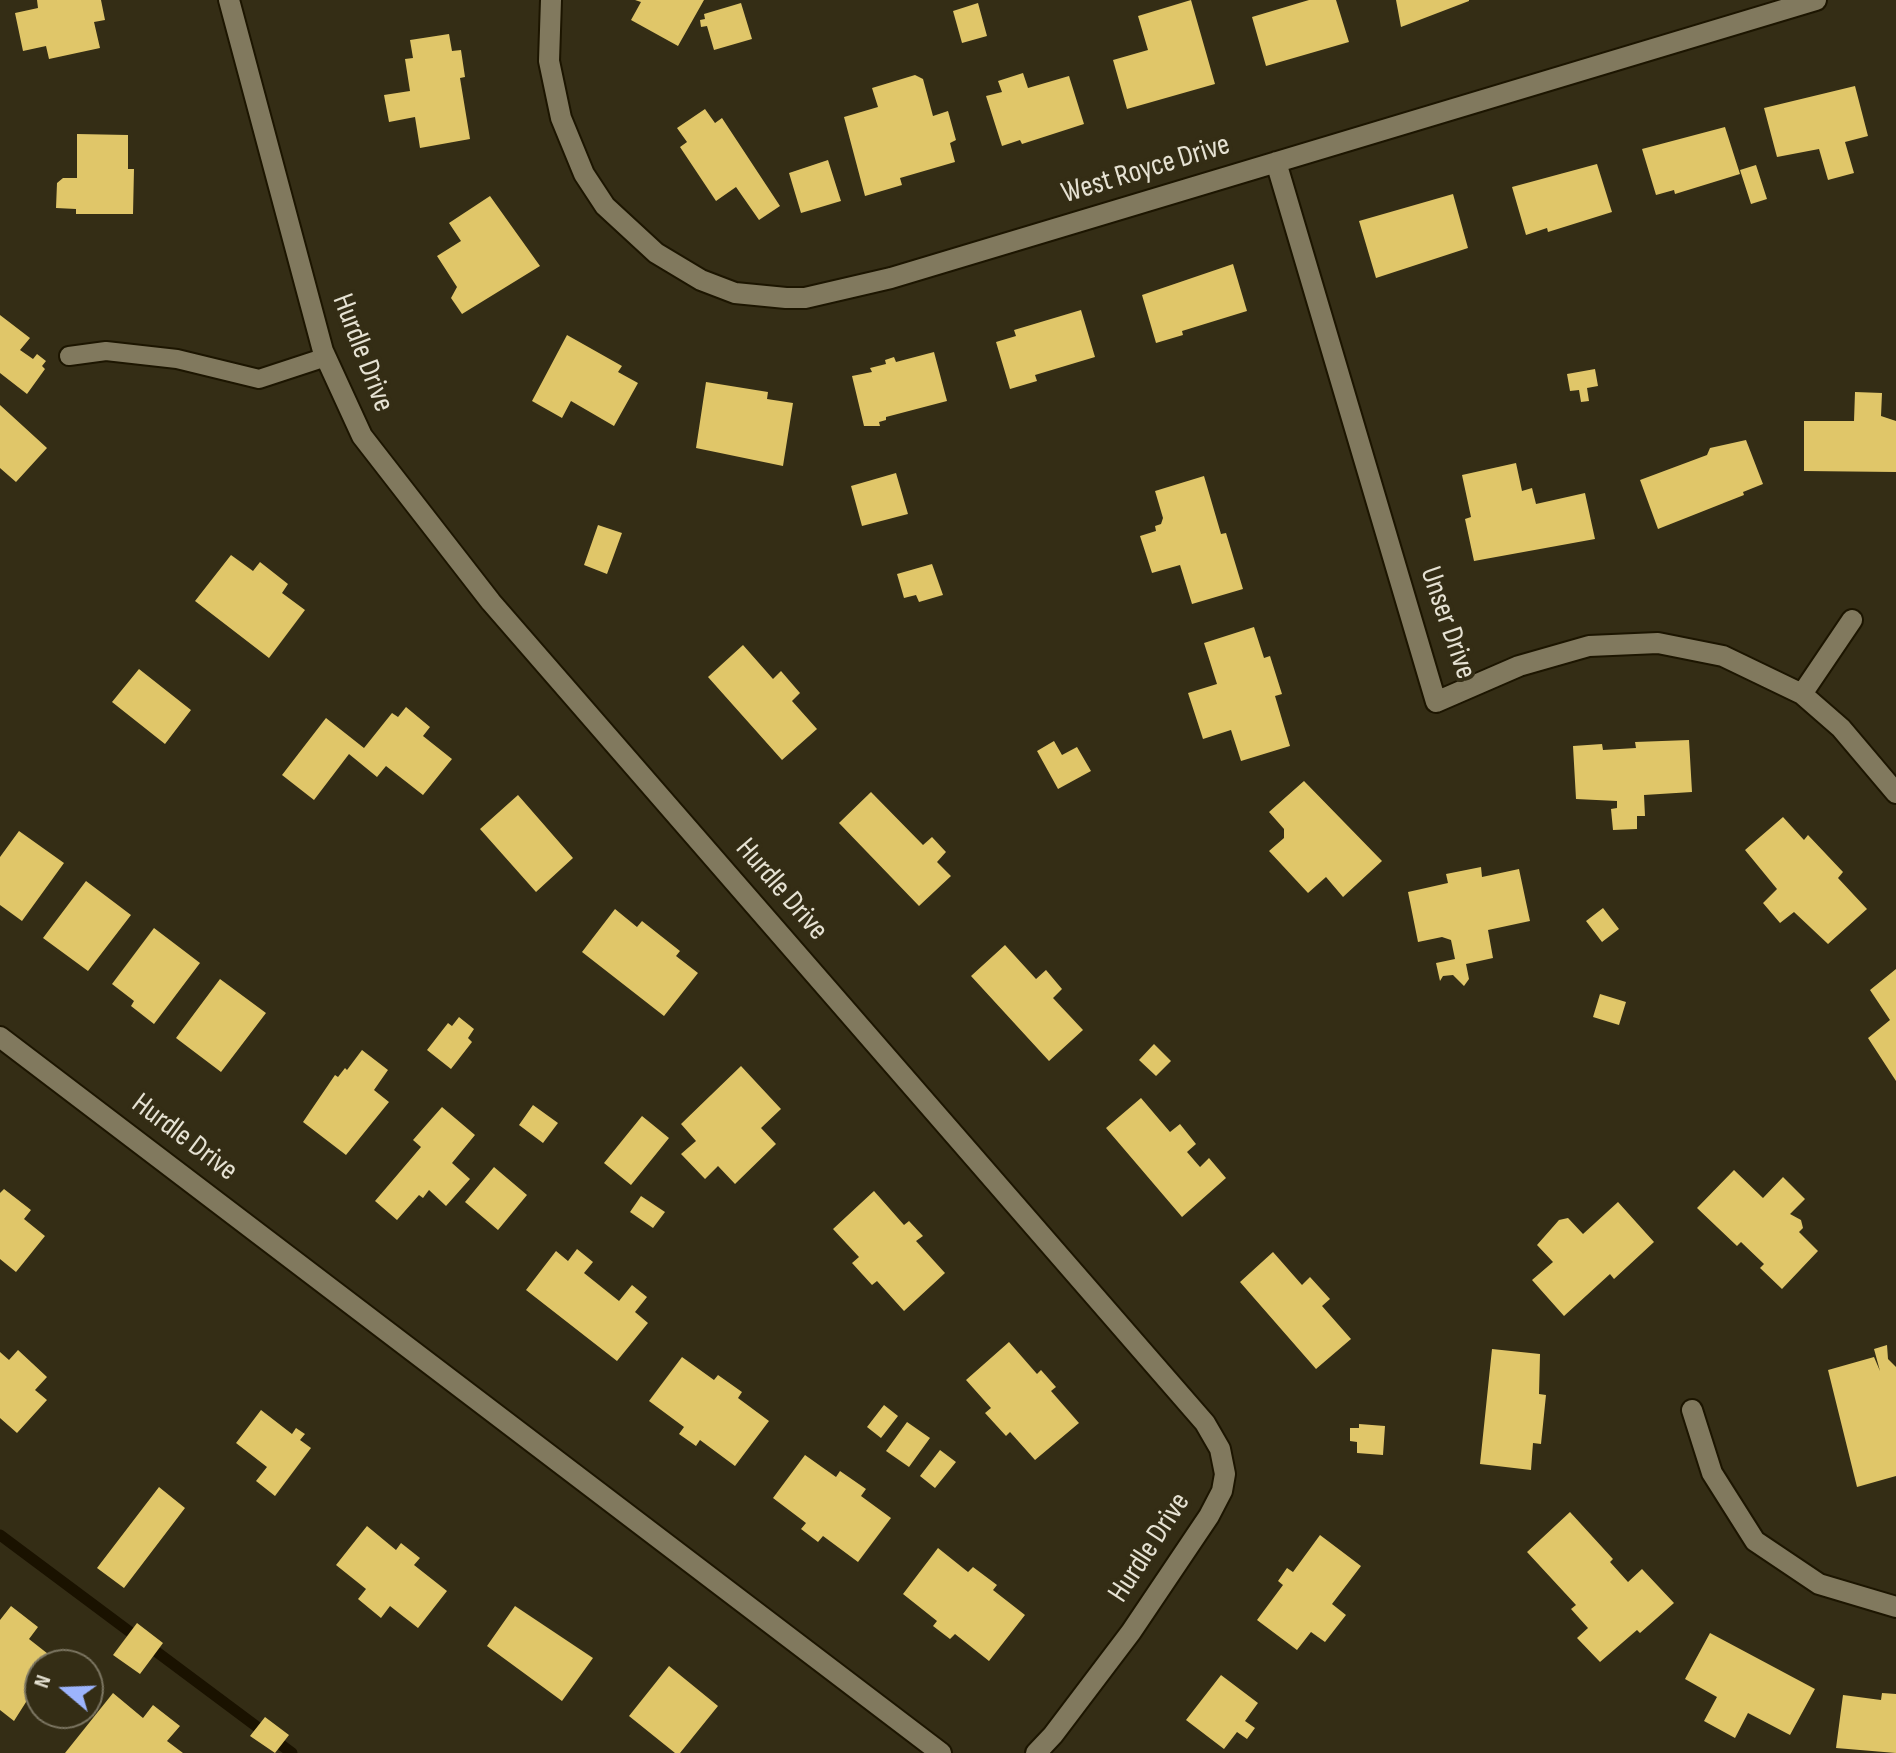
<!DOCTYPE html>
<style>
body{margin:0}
#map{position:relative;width:1896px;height:1753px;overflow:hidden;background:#342d15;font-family:"Sofia Sans Condensed",sans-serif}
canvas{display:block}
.north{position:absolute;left:24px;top:1649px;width:80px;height:80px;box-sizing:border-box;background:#342d15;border:2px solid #7b7561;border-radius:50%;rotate:289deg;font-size:22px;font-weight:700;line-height:32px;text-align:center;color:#e6e2d3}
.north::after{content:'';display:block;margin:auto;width:28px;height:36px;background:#9cb4fd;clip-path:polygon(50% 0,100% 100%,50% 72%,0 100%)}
</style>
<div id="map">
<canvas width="1896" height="1753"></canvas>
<div class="north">N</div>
</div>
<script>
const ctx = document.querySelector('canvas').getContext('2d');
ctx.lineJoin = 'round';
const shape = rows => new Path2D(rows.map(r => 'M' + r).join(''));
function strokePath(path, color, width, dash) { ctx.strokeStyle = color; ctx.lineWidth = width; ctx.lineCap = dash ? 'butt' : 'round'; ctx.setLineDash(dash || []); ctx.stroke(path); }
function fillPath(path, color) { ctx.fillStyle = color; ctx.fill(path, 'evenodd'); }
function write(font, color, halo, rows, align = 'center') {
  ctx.font = font + ' "Sofia Sans Condensed",sans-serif'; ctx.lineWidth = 8; ctx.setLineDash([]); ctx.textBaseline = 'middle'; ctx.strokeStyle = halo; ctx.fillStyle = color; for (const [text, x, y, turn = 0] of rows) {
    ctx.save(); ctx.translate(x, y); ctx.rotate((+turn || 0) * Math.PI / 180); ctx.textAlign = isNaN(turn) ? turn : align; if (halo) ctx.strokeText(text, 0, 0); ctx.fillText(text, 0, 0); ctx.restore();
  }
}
strokePath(shape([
 [0,1535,292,1753]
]), '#1a1200', 11);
fillPath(shape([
 [37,0,101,0,105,20,94,22,100,48,49,59,46,46,23,51,15,13,38,8],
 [635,0,704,0,678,46,631,20,641,2],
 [1191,0,1215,84,1127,109,1113,60,1148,50,1138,16],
 [1309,0,1336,0,1349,42,1266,66,1252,17],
 [1396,0,1469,0,1469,1,1401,27],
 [741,3,752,39,714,50,707,26,701,27,700,20,705,19,704,14],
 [978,3,987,36,962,43,953,11],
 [449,34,452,51,461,50,465,77,460,78,470,139,420,148,415,117,389,122,384,95,410,91,405,59,413,58,410,40],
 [1023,73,1028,88,1069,76,1084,124,1022,144,1020,140,1002,146,986,96,1002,92,998,81],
 [915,75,923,79,933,116,948,111,956,140,950,143,955,162,900,178,902,185,865,196,844,117,878,107,872,88],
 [1855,86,1868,136,1845,142,1854,173,1828,180,1819,149,1777,157,1764,108],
 [705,109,715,123,722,118,780,206,759,220,736,187,716,201,680,147,687,142,677,128],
 [1725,127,1740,174,1675,194,1674,190,1656,195,1642,149],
 [77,134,128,135,128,169,134,169,133,214,76,214,76,209,56,208,57,183,63,178,77,178],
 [828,160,841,201,801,213,789,173],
 [1597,164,1612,212,1548,232,1547,228,1526,235,1512,187],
 [1756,165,1767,199,1751,204,1740,170],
 [1453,194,1468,248,1376,278,1359,221],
 [490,196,540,266,462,314,451,298,457,287,437,256,461,241,449,223],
 [1233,264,1247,311,1182,331,1183,335,1156,343,1142,295],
 [1081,310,1095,357,1035,375,1037,381,1010,389,996,342,1016,336,1014,330],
 [0,315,30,338,20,350,33,359,37,354,46,361,42,366,45,369,27,394,0,373],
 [567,335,622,366,618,372,638,383,614,426,571,401,562,418,532,401],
 [934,352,947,401,886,417,886,420,879,422,880,426,864,426,852,376,872,372,870,368,886,364,885,360,894,357,896,362],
 [1595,369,1598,386,1587,388,1589,401,1581,402,1579,390,1570,391,1567,374],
 [706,382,768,392,767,399,793,403,783,466,696,448],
 [1855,392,1882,393,1881,416,1896,421,1896,472,1804,471,1804,421,1854,421],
 [0,405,47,448,16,482,0,468],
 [1746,440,1763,484,1743,492,1744,495,1658,529,1640,480,1707,455,1710,448],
 [1516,463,1522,491,1532,488,1536,504,1585,493,1595,539,1474,561,1465,519,1471,517,1462,475],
 [896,473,908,514,862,526,851,486],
 [1204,476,1221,534,1226,533,1243,589,1192,604,1180,565,1152,573,1140,536,1156,531,1155,526,1161,524,1163,518,1155,491],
 [598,525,622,533,607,574,584,565],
 [231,555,253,571,260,562,288,584,282,593,305,610,269,658,195,601],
 [932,564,943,595,919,602,916,595,904,598,897,574],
 [1254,627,1264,658,1270,656,1282,694,1275,696,1290,746,1241,761,1231,730,1203,739,1188,693,1217,684,1204,643],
 [743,645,773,679,781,671,800,693,792,701,817,729,782,760,708,677],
 [139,669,191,710,165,744,112,702],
 [406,707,430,727,423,736,452,759,423,795,386,766,377,777,349,754,314,800,282,775,326,718,364,748,392,713,398,717],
 [1689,740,1692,792,1644,795,1645,816,1637,816,1637,829,1613,830,1611,809,1617,808,1617,801,1576,799,1573,746,1602,744,1603,750,1636,748,1635,742],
 [1054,741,1062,755,1077,747,1091,771,1058,789,1037,751],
 [1304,781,1382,861,1343,897,1326,877,1308,893,1269,851,1284,838,1284,829,1269,812],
 [871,792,923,845,932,837,946,852,937,862,951,876,919,906,839,823],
 [518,795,573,858,536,892,480,829],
 [1783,817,1804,840,1808,835,1843,872,1838,878,1867,909,1828,944,1794,912,1780,923,1763,903,1777,889,1745,850],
 [19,831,64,863,22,921,0,905,0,857],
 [1481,867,1482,877,1519,869,1530,921,1488,930,1493,958,1466,964,1469,979,1464,986,1453,975,1443,976,1440,981,1436,963,1455,959,1451,940,1442,937,1418,942,1408,892,1448,883,1446,874],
 [86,881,131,915,88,971,43,938],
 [1603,908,1619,929,1602,942,1586,921],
 [615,909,637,927,642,921,680,951,676,956,698,973,664,1016,582,952],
 [154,928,200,963,154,1024,131,1006,134,1001,112,984],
 [1005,945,1036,979,1046,970,1062,989,1053,998,1083,1030,1049,1061,971,976],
 [1896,969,1896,1081,1868,1038,1890,1020,1870,990],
 [220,979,266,1013,221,1072,176,1038],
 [1600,994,1626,1002,1619,1025,1593,1017],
 [459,1017,474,1029,468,1038,472,1042,451,1069,427,1050,448,1023,452,1026],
 [1154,1044,1171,1061,1156,1076,1139,1060],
 [362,1050,388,1070,374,1090,389,1102,346,1155,303,1122,335,1075,338,1077,345,1068,347,1070],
 [741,1066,781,1109,761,1128,776,1144,735,1184,718,1166,705,1179,681,1154,696,1141,681,1124],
 [1141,1098,1170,1132,1180,1124,1196,1144,1187,1152,1200,1167,1209,1158,1226,1178,1182,1217,1106,1128],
 [533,1105,558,1123,543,1143,519,1125],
 [442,1107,475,1135,452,1163,470,1179,446,1206,429,1190,423,1198,419,1195,397,1220,375,1201,421,1147,413,1140],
 [642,1116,669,1138,631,1185,604,1163],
 [494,1167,527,1195,498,1230,465,1202],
 [1734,1170,1763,1198,1783,1177,1805,1199,1790,1214,1801,1220,1803,1228,1799,1232,1818,1251,1782,1289,1760,1268,1764,1264,1741,1242,1737,1246,1697,1208],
 [4,1189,31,1210,24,1219,45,1236,16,1272,0,1259,0,1193],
 [874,1191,904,1225,909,1221,923,1236,916,1241,945,1273,904,1311,877,1281,872,1285,852,1263,859,1257,833,1229],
 [641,1196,665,1212,653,1228,630,1212],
 [1618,1202,1654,1242,1614,1279,1610,1274,1564,1316,1532,1280,1553,1262,1537,1245,1559,1220,1568,1218,1583,1234],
 [577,1249,593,1262,584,1273,619,1301,632,1285,647,1297,635,1312,648,1323,617,1361,526,1290,556,1251,568,1261],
 [1273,1252,1302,1285,1310,1277,1330,1299,1322,1306,1351,1339,1316,1369,1240,1282],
 [1009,1342,1037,1374,1041,1370,1056,1387,1051,1391,1079,1423,1035,1460,1010,1432,1006,1436,985,1413,991,1408,966,1380],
 [1887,1345,1888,1359,1896,1367,1896,1476,1857,1487,1828,1370,1874,1357,1880,1371,1874,1349],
 [1492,1349,1540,1354,1539,1394,1546,1395,1541,1444,1533,1443,1531,1470,1480,1464],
 [18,1350,47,1377,35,1390,47,1400,17,1433,0,1418,0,1352,9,1360],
 [682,1357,714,1380,718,1375,742,1392,738,1398,769,1421,735,1466,700,1440,696,1446,679,1434,684,1427,649,1401],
 [884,1405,898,1416,881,1438,867,1427],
 [261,1410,292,1434,296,1428,305,1434,300,1440,311,1448,275,1496,256,1481,267,1467,236,1443],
 [907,1422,930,1438,909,1467,886,1451],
 [1359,1424,1385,1426,1383,1455,1357,1453,1357,1442,1350,1441,1350,1428,1359,1428],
 [940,1450,956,1462,935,1488,920,1476],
 [805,1455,836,1477,840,1471,866,1489,861,1496,891,1518,858,1562,823,1536,818,1542,801,1529,806,1523,773,1498],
 [159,1487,185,1508,124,1588,97,1568],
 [1570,1512,1613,1559,1610,1562,1628,1582,1642,1569,1674,1603,1640,1633,1637,1630,1600,1662,1577,1638,1588,1628,1571,1609,1576,1605,1527,1552],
 [367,1526,396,1550,401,1543,420,1558,414,1565,447,1591,418,1628,390,1606,381,1618,358,1599,366,1589,336,1565],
 [1320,1535,1361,1566,1332,1604,1346,1615,1325,1642,1311,1632,1297,1650,1257,1620,1283,1585,1278,1581,1287,1568,1293,1572],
 [938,1548,968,1572,973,1567,997,1585,993,1590,1025,1615,989,1661,955,1634,950,1639,933,1626,937,1621,903,1594],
 [11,1606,38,1627,29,1639,57,1661,53,1665,40,1665,40,1691,33,1691,14,1721,0,1710,0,1620],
 [515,1606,593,1658,562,1701,487,1646],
 [137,1623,163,1643,140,1674,113,1655],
 [1710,1633,1815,1689,1790,1735,1748,1713,1735,1738,1704,1721,1717,1697,1685,1679],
 [669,1666,718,1706,680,1753,675,1753,629,1716],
 [1221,1675,1258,1703,1245,1721,1255,1728,1247,1739,1237,1732,1224,1749,1186,1720],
 [113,1693,143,1718,153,1705,180,1726,167,1741,183,1753,65,1753],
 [1882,1693,1896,1694,1896,1753,1836,1748,1843,1695,1881,1700],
 [265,1717,289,1735,275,1753,250,1736]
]), '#e0c669');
const lane = shape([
 [69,356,106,351,177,359,259,379,326,357]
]);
const street = shape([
 [229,0,323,351,362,436,491,602,1205,1423,1220,1449,1225,1474,1222,1491,1209,1516,1131,1632,1053,1735,1036,1753],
 [551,0,549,61,561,118,584,174,605,206,656,253,701,280,735,293,786,298,805,298,891,278,1816,0],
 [1276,162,1436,702,1519,666,1589,646,1658,643,1723,656,1802,694,1841,728,1896,793],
 [1802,694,1852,620],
 [0,1037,941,1753],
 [1692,1410,1712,1473,1755,1541,1819,1584,1896,1607]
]);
strokePath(lane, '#1c1500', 22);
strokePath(street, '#1c1500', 24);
strokePath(lane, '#81795e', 18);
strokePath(street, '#81795e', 20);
write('30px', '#e6e2d3', '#342d15', [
 ["West Royce Drive",1146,170,-17],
 ["Hurdle Drive",362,353,69],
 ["Unser Drive",1447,623,71],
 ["Hurdle Drive",781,890,49],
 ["Hurdle Drive",184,1138,37],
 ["Hurdle Drive",1150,1548,-57]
]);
</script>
